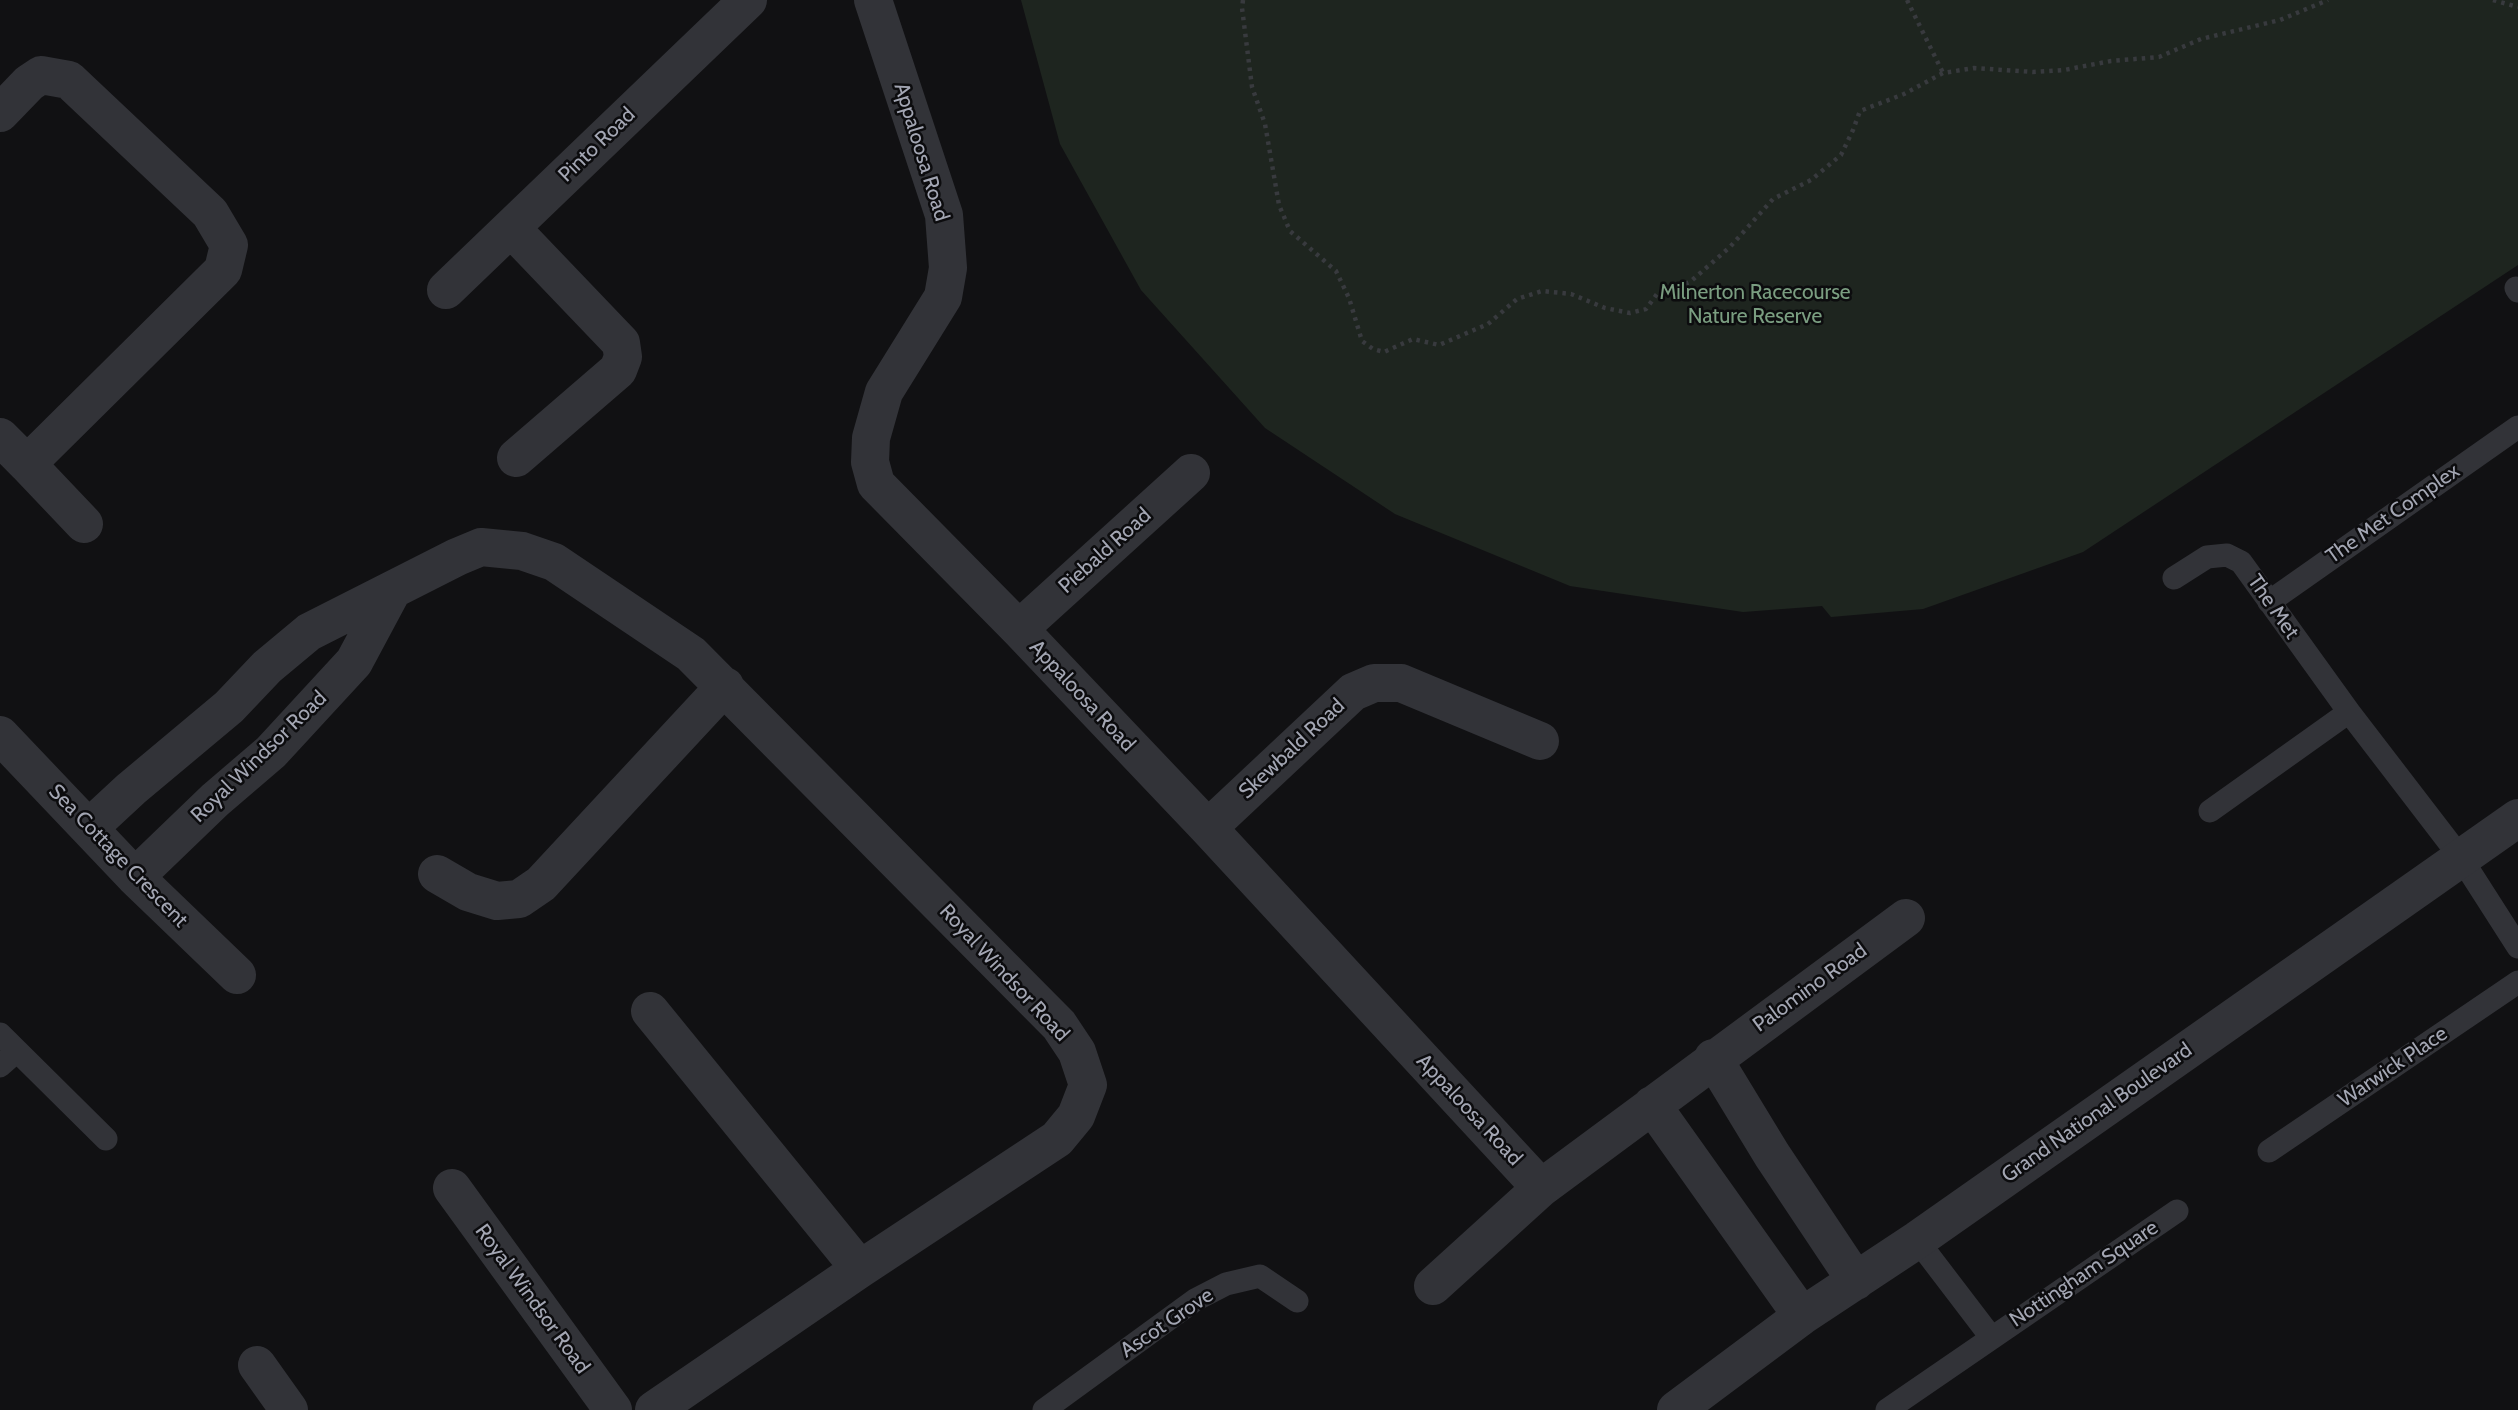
<!DOCTYPE html>
<style>
body{margin:0}
canvas{display:block;background:#111113}
</style>
<canvas width="2518" height="1410"></canvas>
<script>
const ctx = document.querySelector('canvas').getContext('2d');
ctx.lineJoin = 'round';
function fillPath(path, color) { ctx.fillStyle = color; ctx.fill(path, 'evenodd'); }
const shape = rows => new Path2D(rows.map(r => 'M' + r).join(''));
function strokePath(path, color, width, dash) { ctx.strokeStyle = color; ctx.lineWidth = width; ctx.lineCap = dash ? 'butt' : 'round'; ctx.setLineDash(dash || []); ctx.stroke(path); }
function write(font, color, halo, rows, align = 'center') {
  ctx.font = font + ' Cabin,sans-serif'; ctx.lineWidth = 5; ctx.setLineDash([]); ctx.textBaseline = 'middle'; ctx.strokeStyle = halo; ctx.fillStyle = color; for (const [text, x, y, turn = 0] of rows) {
    ctx.save(); ctx.translate(x, y); ctx.rotate((+turn || 0) * Math.PI / 180); ctx.textAlign = isNaN(turn) ? turn : align; if (halo) ctx.strokeText(text, 0, 0); ctx.fillText(text, 0, 0); ctx.restore();
  }
}
fillPath(shape([
 [1021,0,2518,0,2518,265,2083,552,1923,609,1831,617,1822,606,1743,612,1570,586,1395,514,1265,428,1141,290,1060,144]
]), '#1e251f');
strokePath(shape([
 [1243,0,1242,8,1252,87,1265,124,1279,205,1290,231,1336,271,1349,298,1362,341,1373,349,1384,352,1413,339,1439,345,1488,324,1517,299,1542,291,1571,294,1605,308,1630,313,1646,309,1657,294,1690,282,1730,247,1773,199,1811,180,1841,155,1853,130,1860,111,1904,94,1943,73,1974,68,2033,72,2064,70,2111,61,2159,57,2201,39,2280,20,2328,0],
 [1907,0,1943,73],
 [2493,0,2518,7]
]), '#383a3e', 4.5, [3.5, 5]);
strokePath(shape([
 [2516,288,2518,291],
 [2174,578,2207,557,2227,555,2241,562,2349,712,2461,858,2518,947],
 [2269,602,2518,427],
 [2210,811,2349,712],
 [0,1034,106,1139],
 [0,1066,17,1051],
 [2269,1151,2518,982],
 [1917,1240,1991,1337],
 [1044,1410,1195,1300,1226,1284,1260,1276,1297,1301],
 [1887,1410,2177,1211]
]), '#323338', 23);
strokePath(shape([
 [873,0,944,215,948,268,943,297,884,392,871,438,870,462,876,484,1019,629,1208,828,1541,1188,1906,918],
 [0,113,29,83,41,75,69,80,210,213,229,245,223,270,27,464,0,437],
 [511,228,621,343,623,357,618,370,516,458],
 [446,290,748,0],
 [27,464,84,524],
 [1019,629,1191,473],
 [0,735,135,877,237,975],
 [90,827,131,789,229,707,267,667,309,632,457,557,481,547,522,551,554,562,691,654,1059,1025,1077,1052,1088,1085,1076,1116,1057,1139,860,1269,654,1410],
 [1208,828,1353,692,1374,683,1401,683,1540,741],
 [437,874,468,892,497,901,519,899,541,884,725,686],
 [135,877,215,800,271,752,354,662,392,591],
 [650,1011,860,1269],
 [1713,1058,1772,1155,1856,1281],
 [1652,1105,1802,1316],
 [452,1188,613,1410],
 [1433,1286,1541,1188],
 [257,1365,289,1410],
 [1676,1410,1802,1316,1917,1240,2518,818]
]), '#323338', 38);
write('21px', '#a3a6b3', '#0c0c0e', [
 ["Pinto Road",597,145,-44],
 ["Appaloosa Road",921,152,73],
 ["The Met Complex",2393,514,-35],
 ["Piebald Road",1105,551,-42],
 ["The Met",2273,607,55],
 ["Appaloosa Road",1082,696,47],
 ["Skewbald Road",1292,749,-43],
 ["Royal Windsor Road",259,757,-44],
 ["Sea Cottage Crescent",118,856,46],
 ["Royal Windsor Road",1004,973,47],
 ["Palomino Road",1810,988,-36],
 ["Warwick Place",2393,1067,-34],
 ["Appaloosa Road",1469,1110,47],
 ["Grand National Boulevard",2097,1113,-35],
 ["Nottingham Square",2084,1274,-34],
 ["Royal Windsor Road",532,1299,54],
 ["Ascot Grove",1167,1323,-34]
]);
write('21px', '#7a9d80', '#0c0c0e', [
 ["Milnerton Racecourse",1755,293],
 ["Nature Reserve",1755,317]
]);
</script>
